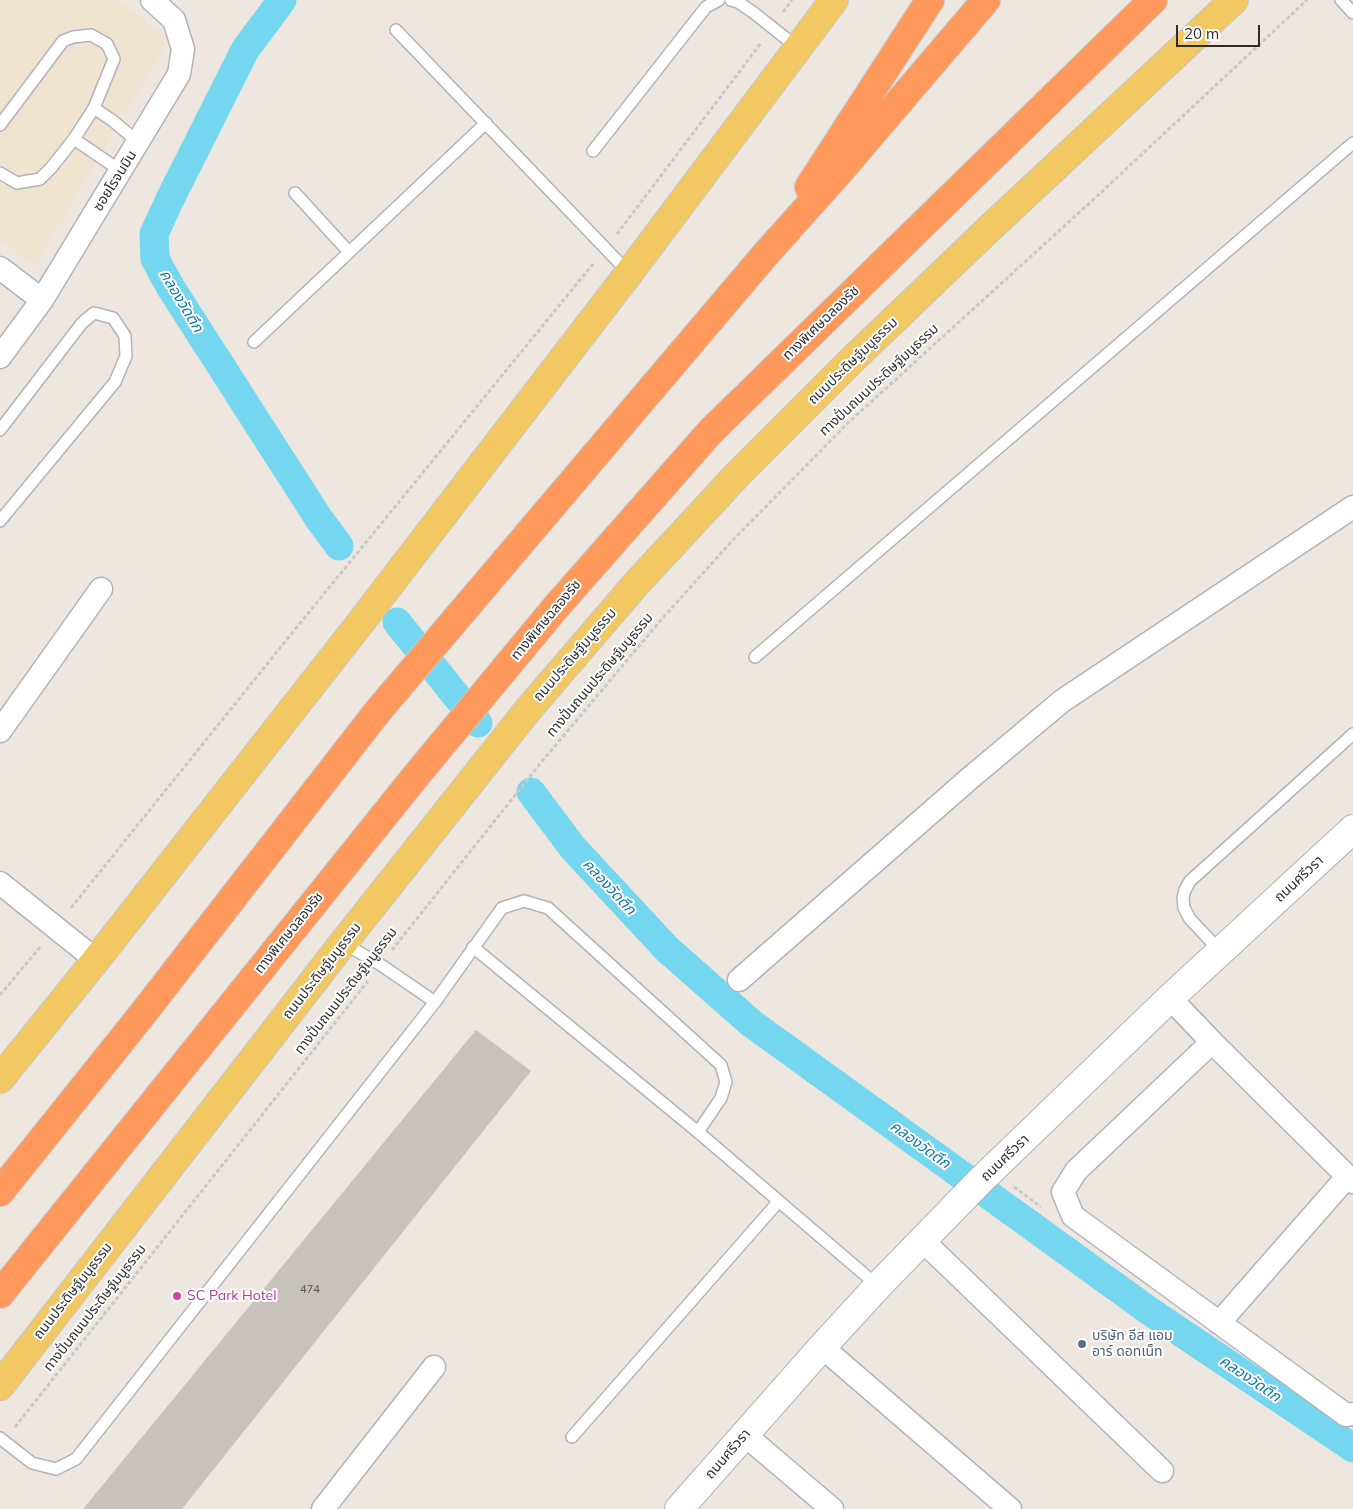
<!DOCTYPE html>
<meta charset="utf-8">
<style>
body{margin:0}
#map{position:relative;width:1353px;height:1509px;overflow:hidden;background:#eee7e0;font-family:Mulish,sans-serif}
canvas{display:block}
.scale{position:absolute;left:1176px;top:25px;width:84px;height:22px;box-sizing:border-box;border:2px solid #2d2d2d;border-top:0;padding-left:6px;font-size:15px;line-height:18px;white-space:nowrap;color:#2d2d2d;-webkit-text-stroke:4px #fff;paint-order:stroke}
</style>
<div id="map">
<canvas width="1353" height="1509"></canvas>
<div class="scale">20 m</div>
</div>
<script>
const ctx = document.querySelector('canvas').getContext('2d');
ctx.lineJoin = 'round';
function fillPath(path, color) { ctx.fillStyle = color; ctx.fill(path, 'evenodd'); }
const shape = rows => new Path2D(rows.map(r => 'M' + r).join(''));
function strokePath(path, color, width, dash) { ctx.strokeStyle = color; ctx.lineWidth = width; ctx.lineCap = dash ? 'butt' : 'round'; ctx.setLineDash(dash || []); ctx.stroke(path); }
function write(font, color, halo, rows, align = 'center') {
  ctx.font = font + ' Mulish,"Noto Sans Thai",sans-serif'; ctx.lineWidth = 4; ctx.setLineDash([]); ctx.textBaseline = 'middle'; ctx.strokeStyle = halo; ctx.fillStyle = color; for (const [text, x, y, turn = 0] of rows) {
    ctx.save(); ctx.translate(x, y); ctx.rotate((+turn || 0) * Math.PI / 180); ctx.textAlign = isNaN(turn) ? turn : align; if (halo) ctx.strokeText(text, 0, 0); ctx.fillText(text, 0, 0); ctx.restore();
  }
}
fillPath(shape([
 [0,0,118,0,169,40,35,266,0,240]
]), '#f0e3d0');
strokePath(shape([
 [282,0,245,50,171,197,154,234,155,259,171,288,319,519,339,546],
 [397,622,478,723],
 [531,792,573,848,667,949,751,1023,1148,1310,1353,1448]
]), '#74d6ef', 29);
fillPath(shape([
 [476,1030,531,1071,182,1509,83,1509]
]), '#c7c2bb');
const service = shape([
 [731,0,738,2,754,13,798,48],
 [1341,0,1353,13],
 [396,30,629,273],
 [94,108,113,121,138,142],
 [0,125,63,41,73,37,91,35,107,44,114,59,94,108,74,139,51,168,40,179,17,183,0,173],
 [74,139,121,171],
 [593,151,706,7,719,0],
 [295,193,348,251],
 [254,342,486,123],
 [0,430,82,323,94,313,113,318,125,336,126,356,115,382,0,521],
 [755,657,1353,143],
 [343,943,381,965,435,1002],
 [473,947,698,1132,878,1286],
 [1221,952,1190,919,1184,908,1183,898,1185,890,1190,881,1353,734],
 [572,1437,779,1201],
 [0,1438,32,1463,56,1469,76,1459,435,1002,502,908,524,901,548,908,721,1065,726,1082,721,1098,698,1132]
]);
const minor = shape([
 [0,268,42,300],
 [0,357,42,300,179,74,183,49,174,20,152,0],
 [0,731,101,589],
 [0,883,96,960],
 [739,980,969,779,1062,701,1353,507],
 [1170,998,1212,1042,1353,1182],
 [1212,1042,1076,1171,1063,1192,1073,1216,1346,1415,1353,1414],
 [922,1240,1162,1471],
 [1219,1323,1347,1177],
 [822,1347,1010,1509],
 [745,1435,832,1509],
 [323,1509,434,1367]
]);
const tertiary = shape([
 [679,1509,822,1347,878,1286,979,1182,1170,998,1353,829]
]);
const primary = shape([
 [0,1079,96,960,354,631,629,273,834,0],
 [0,1386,343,943,527,711,636,584,738,474,853,359,991,227,1234,0]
]);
const motorway = shape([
 [809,187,930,0],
 [0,1192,141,1016,378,711,765,255,841,170,986,0],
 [0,1294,415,777,556,607,711,431,1153,0]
]);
strokePath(service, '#b0b3bd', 14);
strokePath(minor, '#b0b3bd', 25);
strokePath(tertiary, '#b0b3bd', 30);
strokePath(primary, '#c8c8c8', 30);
strokePath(motorway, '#c8c8c8', 30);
strokePath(shape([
 [783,12,792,0],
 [617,234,761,43],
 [71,908,288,638,593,264],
 [392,950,539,765,660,621,732,541,848,423,1094,199,1307,0],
 [0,995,41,946],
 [1014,1187,1041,1207],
 [15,1427,368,981]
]), '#c8c8c8', 3, [4, 2.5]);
strokePath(service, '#fff', 11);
strokePath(minor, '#fff', 22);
strokePath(tertiary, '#fff', 28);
strokePath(primary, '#f1c862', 28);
strokePath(motorway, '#fe985b', 28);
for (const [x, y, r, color] of [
 [177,1296,5,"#d1479c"],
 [1082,1344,5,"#5c6f8a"]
]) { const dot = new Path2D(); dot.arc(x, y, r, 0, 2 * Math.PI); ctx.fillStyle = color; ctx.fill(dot); strokePath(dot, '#fff', 2); }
write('11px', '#545250', null, [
 ["474",310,1290]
]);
write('14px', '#2d2d2d', '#fff', [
 ["ซอยโรจนมิน",115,181,-58],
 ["ทางพิเศษฉลองรัช",821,323,-44],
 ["ถนนประดิษฐ์มนูธรรม",853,361,-44],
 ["ทางปั่นถนนประดิษฐ์มนูธรรม",879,380,-43],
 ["ทางพิเศษฉลองรัช",546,620,-50],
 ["ถนนประดิษฐ์มนูธรรม",575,655,-49],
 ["ทางปั่นถนนประดิษฐ์มนูธรรม",600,675,-50],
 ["ถนนศรีวรา",1299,879,-43],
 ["ทางพิเศษฉลองรัช",289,933,-51],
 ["ถนนประดิษฐ์มนูธรรม",322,971,-52],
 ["ทางปั่นถนนประดิษฐ์มนูธรรม",346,991,-52],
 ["ถนนศรีวรา",1005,1158,-44],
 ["ถนนประดิษฐ์มนูธรรม",73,1291,-52],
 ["ทางปั่นถนนประดิษฐ์มนูธรรม",95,1308,-52],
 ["ถนนศรีวรา",728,1454,-49]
]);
write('14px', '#b23c85', '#fff', [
 ["SC Park Hotel",187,1296]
], 'left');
write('14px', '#4e5e75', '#fff', [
 ["บริษัท อีส แอม",1092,1336],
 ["อาร์ ดอทเน็ท",1092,1352]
], 'left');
write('italic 15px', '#0e77a1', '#fff', [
 ["คลองวัดตึก",181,301,59],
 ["คลองวัดตึก",609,887,47],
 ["คลองวัดตึก",920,1145,36],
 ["คลองวัดตึก",1250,1379,34]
]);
</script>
